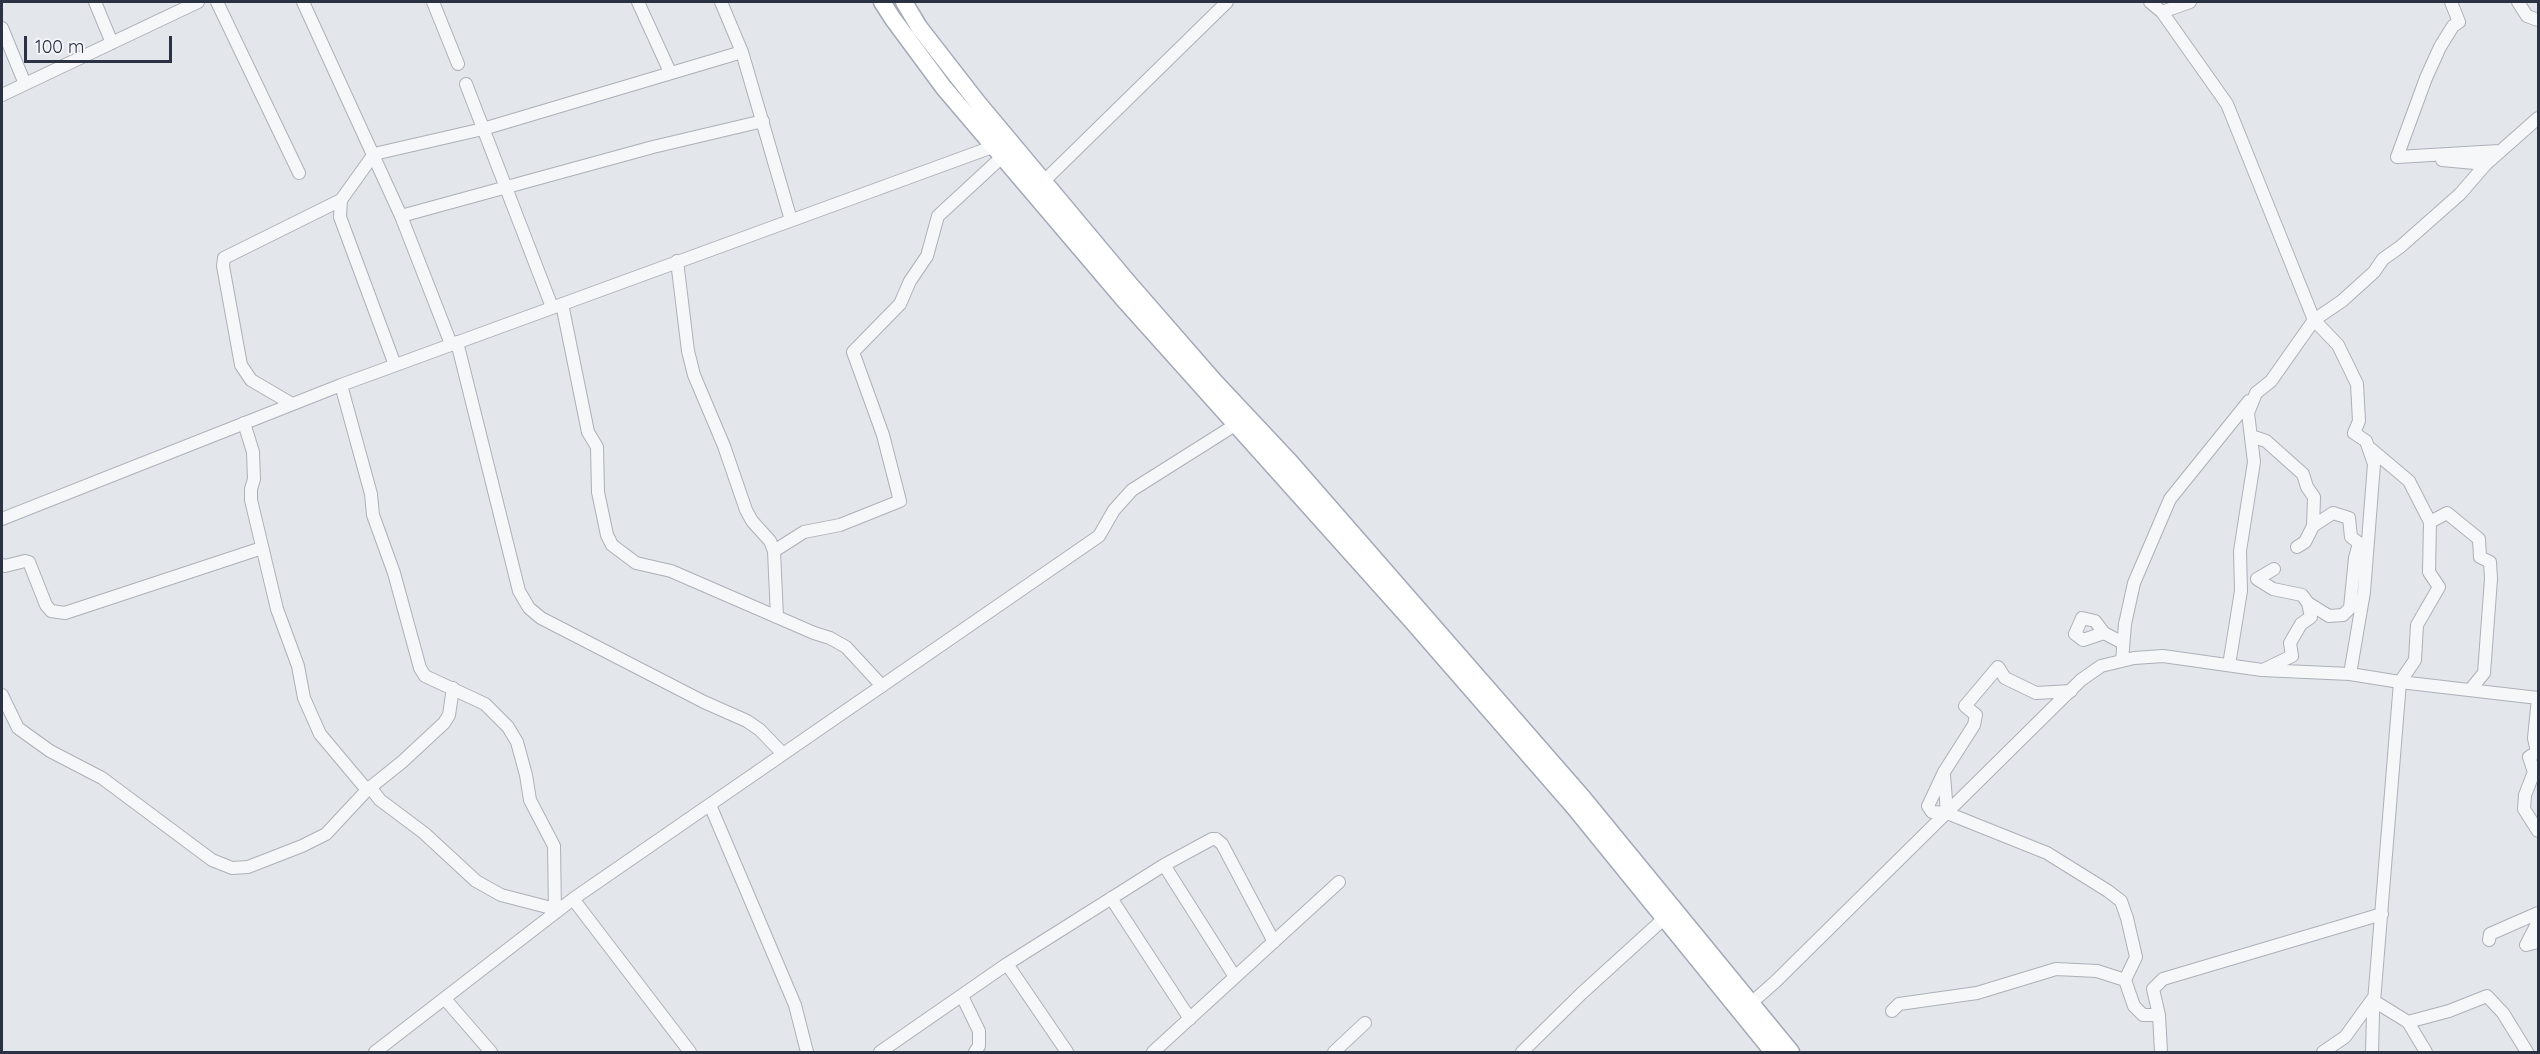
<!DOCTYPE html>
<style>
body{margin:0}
#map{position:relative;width:2540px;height:1054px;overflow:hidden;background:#e3e6eb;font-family:Quicksand,sans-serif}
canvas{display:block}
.frame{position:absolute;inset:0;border:3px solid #2b3244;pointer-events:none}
.scale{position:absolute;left:24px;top:36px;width:148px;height:27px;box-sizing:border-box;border:3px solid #2b3244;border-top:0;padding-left:8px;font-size:18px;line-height:21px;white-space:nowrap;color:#2b3244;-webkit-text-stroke:4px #f3f5f8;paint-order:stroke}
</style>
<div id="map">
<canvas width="2540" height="1054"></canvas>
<div class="frame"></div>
<div class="scale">100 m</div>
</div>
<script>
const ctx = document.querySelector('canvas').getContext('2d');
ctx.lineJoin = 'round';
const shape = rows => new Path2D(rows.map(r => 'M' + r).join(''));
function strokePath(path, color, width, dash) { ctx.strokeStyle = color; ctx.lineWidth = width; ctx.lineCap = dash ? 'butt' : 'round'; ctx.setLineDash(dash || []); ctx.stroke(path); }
const minor = shape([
 [95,2,112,43],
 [217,2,299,173],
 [303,2,401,216,451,344],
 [433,2,458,64],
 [638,2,670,72],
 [721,2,742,52,791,220],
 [2150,2,2162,12,2227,104,2314,320,2338,345,2357,384,2359,421,2354,433,2366,441,2374,464,2364,592,2350,674],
 [2518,2,2527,16,2538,20],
 [2162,12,2190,2],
 [2,28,25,84],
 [466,84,552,307],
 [2,95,198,2],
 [2397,157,2426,78,2440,47,2453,26,2459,22,2451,2],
 [2397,157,2499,151],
 [2442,160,2486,164],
 [1043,182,1227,2],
 [401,216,653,147,763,121],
 [677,261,688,351,694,375,724,446,746,510,752,521,770,541,774,551,777,617],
 [562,304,588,432,597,447,598,492,607,535,612,545,636,563,671,571,814,633,830,638,846,647,882,686],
 [457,342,519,591,529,608,541,618,704,702,747,721,760,730,783,754],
 [395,365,340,217,341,200,374,154,483,129,742,52],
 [341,385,371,494,373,515,394,573,420,668,425,676,485,704,508,727,517,742,526,775,530,800,554,846,555,913],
 [292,404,251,380,241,365,223,266,224,258,341,200],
 [244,423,253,452,254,479,251,489,251,500,277,609,298,666,304,698,320,734,367,790],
 [2251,436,2266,441,2303,474,2307,487,2314,497,2313,526],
 [2371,449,2409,481,2430,522,2429,572,2439,587,2417,625,2415,660,2400,682,2373,1014,2372,1052],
 [2,519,341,385,995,146],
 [2430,522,2447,513,2479,539,2480,557,2490,562,2491,579,2484,673,2470,690],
 [2297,547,2305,542,2313,526,2333,513,2349,518,2351,537,2359,543,2355,558,2350,608,2343,615,2329,616,2308,603],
 [774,551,804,532,840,525,900,501,883,435,853,352,900,304,910,281,927,256,938,216,1003,156],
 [2,565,5,566,25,561,29,562,46,605,51,611,65,613,262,548],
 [2104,633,2083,640,2075,634,2082,618,2095,621,2104,633,2123,643],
 [2122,661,2125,624,2134,583,2170,499,2249,401],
 [2229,665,2241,591,2240,551,2254,462,2248,413,2256,393,2271,381,2314,320,2342,301,2374,272,2383,259,2400,247,2460,194,2486,164,2538,118],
 [2263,670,2292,656,2290,643,2301,624,2311,617,2308,603,2302,595,2273,589,2257,579,2274,569],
 [2071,691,2036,693,2005,678,1998,667,1965,706,1976,715,1974,725,1944,772,1928,806,1932,812,1947,813,2047,853,2108,891,2121,901,2127,918,2136,957,2125,980],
 [2,695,18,728,50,751,102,778,212,860,232,868,248,867,302,846,326,834,367,790,402,762,444,723,449,715,453,688],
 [2538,698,2534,738,2537,752,2529,757,2534,772,2525,795,2524,809,2538,831],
 [1944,775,1947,813],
 [370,787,380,800,424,833,476,881,501,895,555,909],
 [710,805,795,1005,807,1052],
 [1164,865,1235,977],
 [1111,898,1190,1019],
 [573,899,690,1052],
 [2538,922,2526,945,2538,942],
 [2489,940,2490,934,2538,913],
 [1007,964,1067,1052],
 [962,996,979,1031,979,1046,975,1052],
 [445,999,491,1052],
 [2374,1001,2408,1022,2449,1011,2487,996,2503,1013,2527,1052],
 [1750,1004,1775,982,2081,680,2101,666,2134,658,2163,656,2262,670,2350,674,2400,682,2538,698],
 [1892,1011,1899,1004,1977,993,2056,969,2097,971,2125,980,2134,1006,2143,1015,2159,1015],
 [2408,1022,2426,1052],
 [375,1052,573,899,1099,536,1114,510,1132,490,1235,425],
 [880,1052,1007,964,1164,865,1212,839,1216,839,1222,844,1274,942],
 [1153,1052,1339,882],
 [1334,1052,1365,1023],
 [1522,1052,1582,993,1669,914],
 [2161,1052,2159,1015,2153,989,2163,979,2382,914],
 [2323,1052,2345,1037,2374,997]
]);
const major = shape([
 [882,2,893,19,944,88,1126,302,1411,620,1574,807,1773,1052],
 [904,2,919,27,978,103,1126,280,1214,381,1290,462,1583,798,1791,1052]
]);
strokePath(minor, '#acb0b9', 14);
strokePath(major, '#a2a9b7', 19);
strokePath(minor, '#f6f7f9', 12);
strokePath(major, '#fff', 16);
</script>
